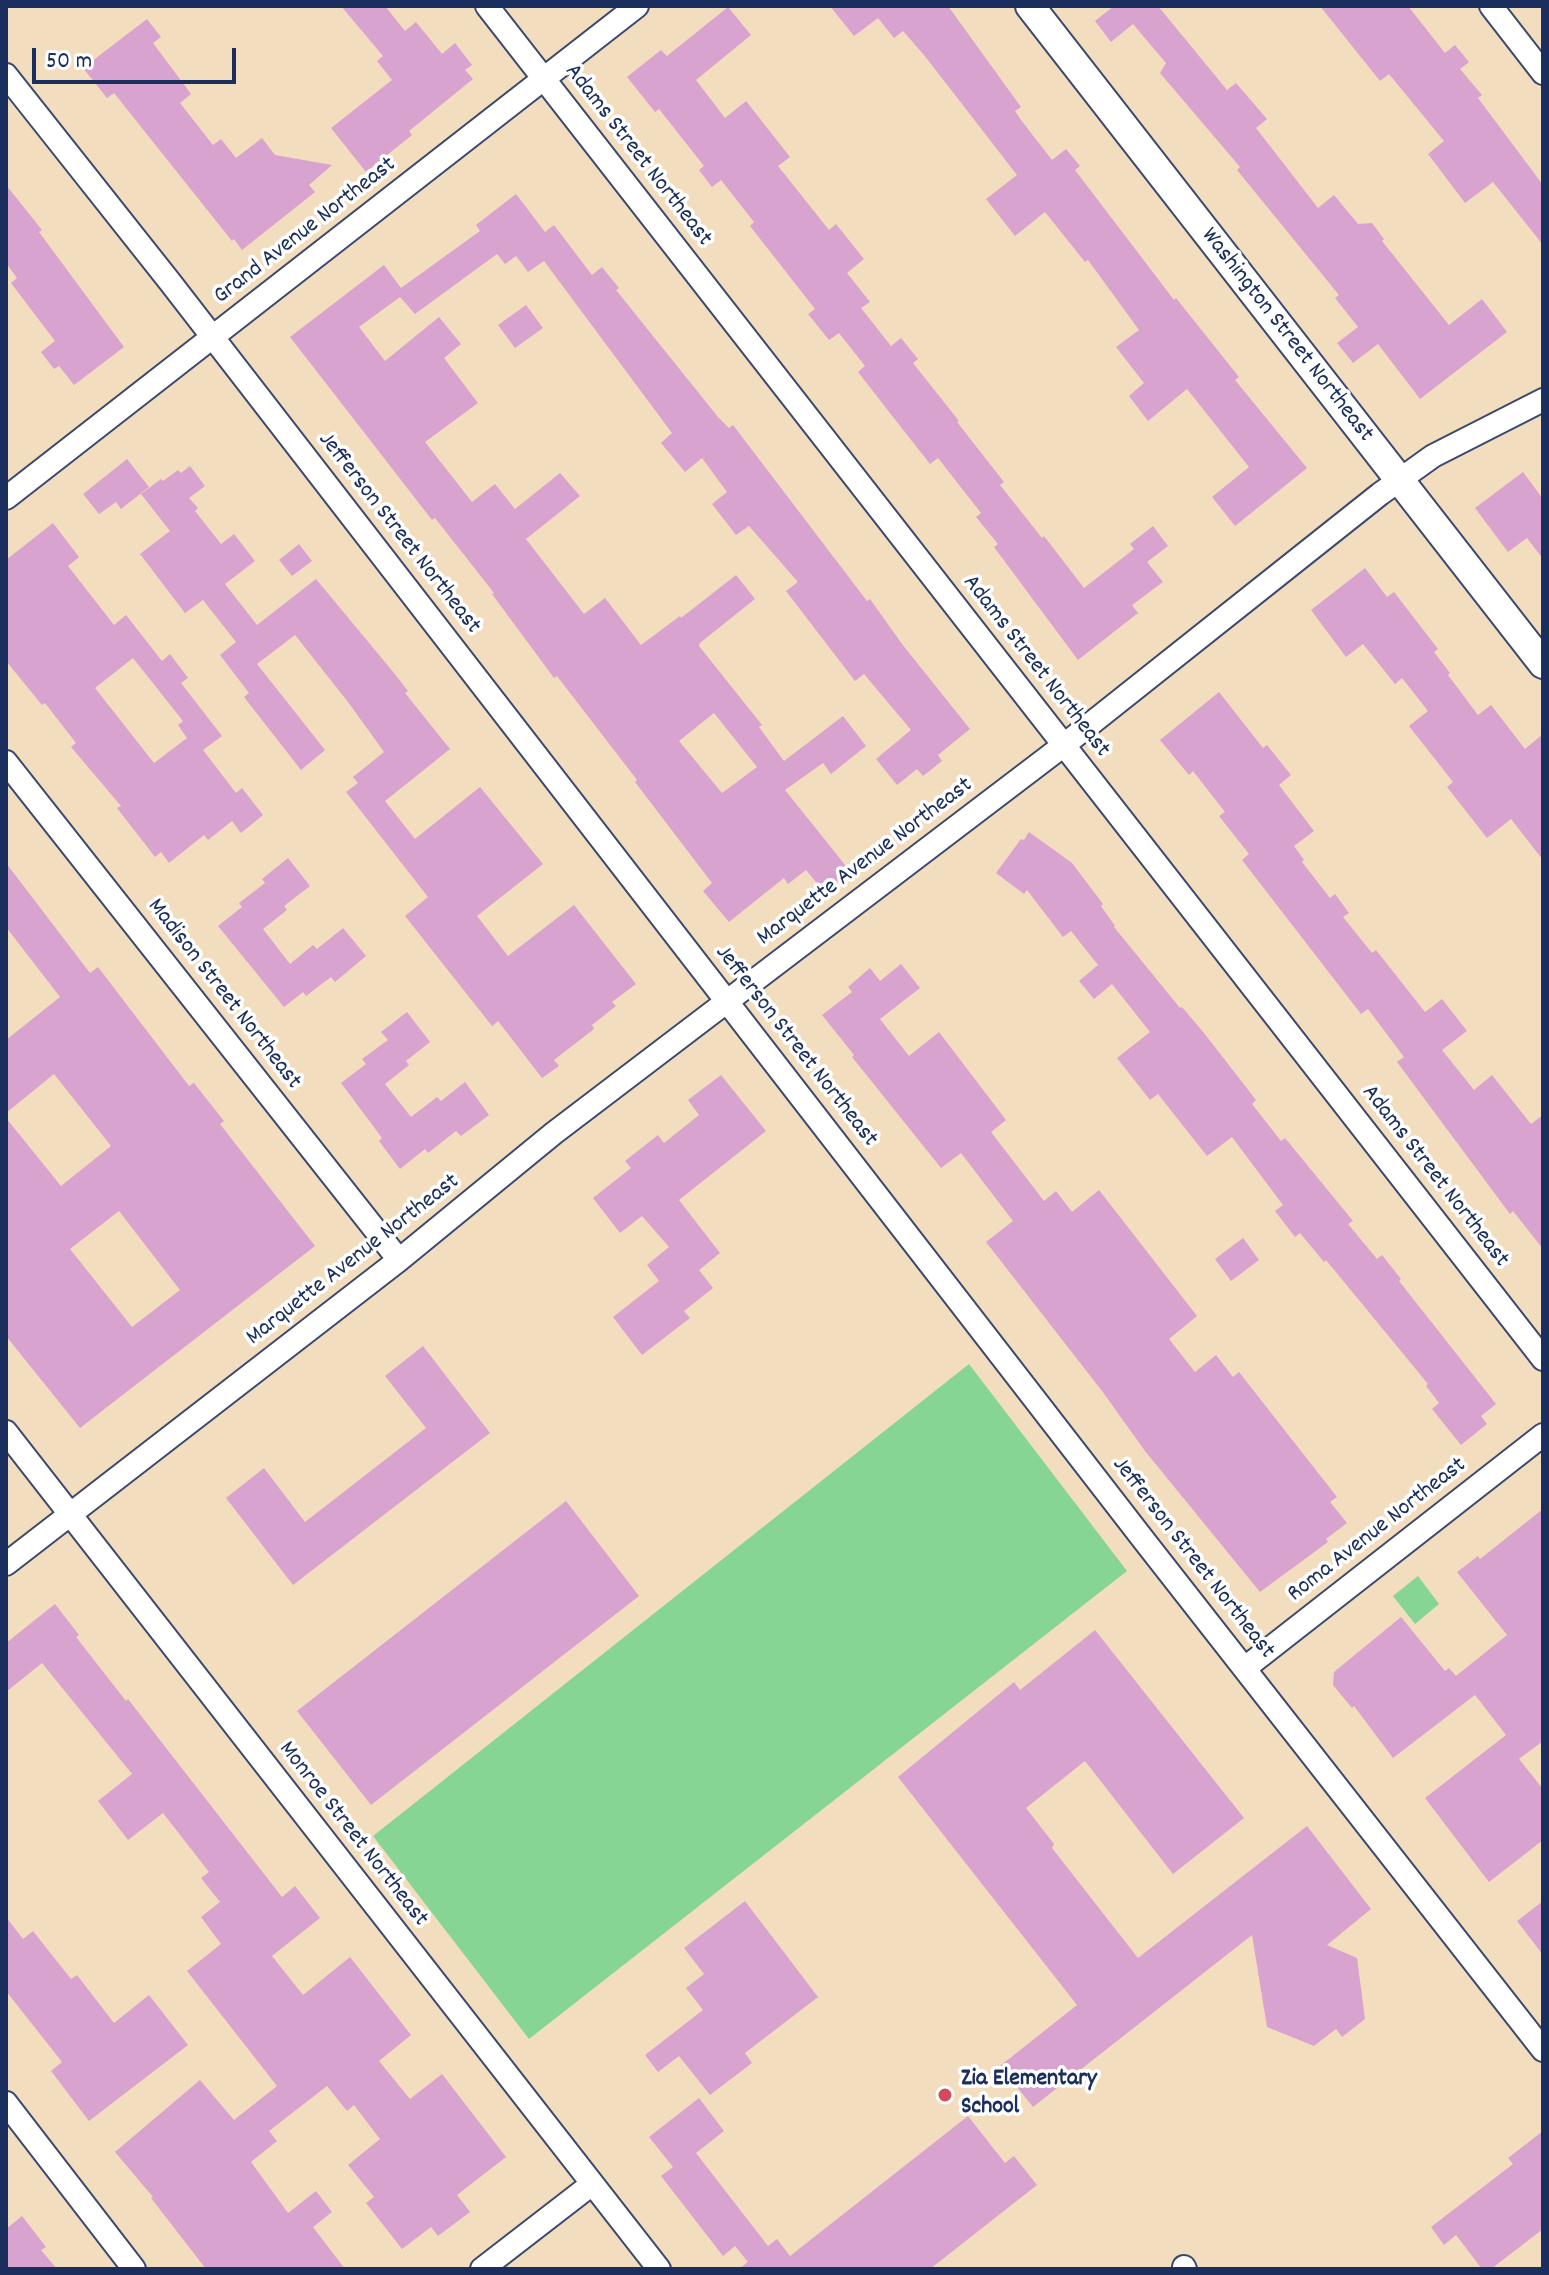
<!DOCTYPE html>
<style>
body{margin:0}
#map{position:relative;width:1549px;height:2275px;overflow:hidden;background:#f3ddbf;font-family:Dekko,sans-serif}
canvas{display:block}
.frame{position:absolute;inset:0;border:8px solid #1b2f5e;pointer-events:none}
.scale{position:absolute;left:32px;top:48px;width:204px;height:36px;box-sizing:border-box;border:4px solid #1b2f5e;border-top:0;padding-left:10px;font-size:24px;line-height:28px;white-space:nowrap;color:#1b2f5e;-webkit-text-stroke:6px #fff;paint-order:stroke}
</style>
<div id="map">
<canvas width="1549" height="2275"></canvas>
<div class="frame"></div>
<div class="scale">50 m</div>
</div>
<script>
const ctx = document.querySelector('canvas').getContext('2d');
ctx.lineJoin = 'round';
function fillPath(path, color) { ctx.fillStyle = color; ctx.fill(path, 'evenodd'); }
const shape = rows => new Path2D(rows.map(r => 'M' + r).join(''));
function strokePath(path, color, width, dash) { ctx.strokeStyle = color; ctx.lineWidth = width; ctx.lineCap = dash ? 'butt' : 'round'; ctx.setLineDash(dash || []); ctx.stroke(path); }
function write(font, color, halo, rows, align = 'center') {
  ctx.font = font + ' Dekko,sans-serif'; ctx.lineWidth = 7; ctx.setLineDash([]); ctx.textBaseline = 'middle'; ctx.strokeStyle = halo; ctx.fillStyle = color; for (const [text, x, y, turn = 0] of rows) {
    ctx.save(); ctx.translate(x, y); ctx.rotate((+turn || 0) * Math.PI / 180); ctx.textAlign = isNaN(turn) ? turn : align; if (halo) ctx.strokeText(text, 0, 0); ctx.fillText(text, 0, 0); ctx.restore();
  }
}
fillPath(shape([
 [969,1364,1127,1571,529,2039,373,1836],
 [1418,1576,1439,1604,1415,1624,1393,1596]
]), '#86d594');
fillPath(shape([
 [341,6,385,6,405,31,416,22,442,54,455,43,472,65,465,70,473,79,409,131,412,135,366,172,331,128,392,80,377,61,383,56],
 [830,6,948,6,1021,107,1015,111,1021,120,1052,160,1066,149,1080,166,1075,170,1174,300,1176,298,1239,377,1235,380,1307,468,1235,526,1212,497,1249,467,1187,389,1148,421,1129,396,1144,383,1116,347,1139,330,1088,260,1085,262,1045,212,1015,236,986,199,1017,175,924,55,903,31,894,38,878,18,854,36],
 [1114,6,1158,6,1227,90,1236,83,1267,119,1256,128,1318,208,1334,195,1358,224,1372,223,1384,239,1382,241,1449,325,1482,299,1507,332,1420,399,1378,344,1353,363,1337,343,1358,327,1335,298,1339,295,1237,170,1240,167,1160,73,1166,63,1133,24,1111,42,1095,21],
 [1320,6,1408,6,1445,53,1455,45,1469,62,1460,69,1482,95,1478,98,1543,185,1543,245,1493,182,1465,203,1428,154,1444,141,1389,74,1380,81],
 [728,7,751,35,696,80,725,118,746,101,790,157,778,166,829,230,836,224,864,259,847,273,870,302,861,308,891,346,901,338,918,359,913,363,959,421,957,422,1004,482,1000,485,1042,538,1044,536,1084,588,1134,549,1130,544,1153,526,1168,546,1147,562,1163,582,1132,605,1138,613,1078,660,994,547,998,544,976,517,981,513,938,458,930,464,897,422,858,372,865,366,839,333,829,340,808,314,815,309,750,226,754,222,721,180,712,187,699,170,704,166,659,109,655,112,627,77,661,50,667,56],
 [147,19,161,37,153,43,191,94,180,103,213,145,221,139,236,158,262,138,275,155,332,165,309,185,315,192,242,250,234,239,232,241,114,93,107,98,83,68],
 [6,185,42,230,39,232,124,347,74,385,59,366,54,369,41,352,55,341,11,283,17,278,6,263],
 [516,194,545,232,554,225,592,275,602,267,619,288,616,290,718,417,729,428,733,425,867,601,870,599,902,644,970,729,938,755,942,761,923,776,917,769,897,785,876,759,911,730,864,674,855,681,786,591,798,582,749,526,736,535,712,504,727,492,702,458,685,472,661,443,672,433,544,261,528,272,516,256,505,264,497,254,415,314,400,297,359,327,385,361,439,317,461,344,444,358,478,403,425,442,472,502,495,484,515,509,560,473,580,496,526,539,584,614,605,598,641,645,680,616,681,618,736,575,755,599,700,643,699,646,762,725,759,727,784,761,843,716,866,746,831,774,823,763,785,790,850,871,824,892,806,870,788,884,784,878,729,922,703,891,712,883,635,782,637,780,557,676,554,678,492,594,494,593,435,518,432,520,290,337,384,265,401,288,480,231,476,225],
 [714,713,757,767,722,793,679,741],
 [526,305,543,328,515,348,498,325],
 [127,459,149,487,121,509,116,502,99,514,83,494],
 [190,466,205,486,189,498,198,508,195,511,221,544,234,534,255,561,225,584,257,625,316,579,394,673,408,691,405,693,450,749,385,801,415,839,480,787,543,864,477,916,508,956,574,905,636,984,612,1002,616,1006,592,1025,594,1029,554,1060,559,1066,542,1078,498,1021,492,1026,405,916,428,897,346,792,358,783,353,777,384,752,348,702,295,635,257,664,325,750,301,770,244,697,249,693,220,655,236,642,203,600,185,613,140,554,170,531,141,494,161,479,163,481,178,470,181,473],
 [1523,472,1543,499,1543,559,1527,538,1508,552,1475,508],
 [53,523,79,557,68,566,114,625,126,615,162,661,170,654,188,678,181,683,222,736,203,750,236,793,242,788,263,815,241,833,232,821,208,840,204,835,169,863,161,852,155,857,117,808,121,806,71,747,76,743,45,703,42,705,6,661,6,560],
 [133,658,183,721,178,725,187,738,154,763,95,688],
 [299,544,312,561,292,576,279,560],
 [1365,568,1387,597,1394,592,1438,649,1434,652,1450,673,1448,675,1478,715,1491,705,1525,749,1543,734,1543,860,1511,819,1487,838,1447,787,1453,782,1409,726,1428,711,1402,678,1395,684,1363,644,1346,657,1311,610],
 [1219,692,1263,748,1267,745,1291,775,1279,785,1314,831,1294,846,1304,860,1302,862,1330,898,1335,894,1349,913,1343,917,1372,953,1376,950,1425,1012,1442,999,1467,1031,1442,1050,1474,1090,1492,1075,1531,1124,1543,1115,1543,1249,1513,1211,1510,1214,1397,1062,1404,1057,1368,1009,1361,1014,1242,860,1249,854,1219,816,1225,812,1193,771,1189,775,1160,740],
 [1029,832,1072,863,1103,904,1101,906,1115,926,1114,927,1180,1008,1182,1007,1204,1033,1256,1100,1252,1104,1281,1141,1285,1138,1317,1177,1353,1221,1348,1224,1377,1259,1382,1255,1401,1279,1399,1281,1496,1404,1481,1416,1487,1424,1461,1445,1432,1409,1439,1403,1426,1386,1428,1384,1326,1260,1324,1262,1300,1233,1295,1237,1275,1211,1283,1205,1232,1137,1207,1156,1158,1094,1150,1100,1117,1058,1150,1032,1112,984,1094,999,1079,981,1098,965,1071,931,1063,937,1027,890,1024,894,996,873,1021,839,1024,840],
 [288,858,310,886,284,906,287,910,263,929,290,964,313,945,317,949,343,928,366,956,335,982,331,977,306,996,303,992,284,1007,218,926,242,907,239,903,265,883,262,879],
 [6,863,90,973,98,967,189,1086,194,1083,224,1121,220,1124,315,1246,80,1428,6,1336,6,1118,61,1186,111,1146,54,1074,6,1113,6,1040,60,997,6,927],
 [119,1211,180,1290,132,1327,70,1249],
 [901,964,920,988,880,1019,909,1056,939,1032,1006,1120,991,1132,1044,1201,1056,1191,1072,1212,1099,1190,1197,1316,1169,1339,1195,1372,1216,1355,1233,1377,1239,1372,1337,1497,1330,1502,1347,1523,1326,1539,1328,1542,1260,1592,1145,1451,1102,1391,986,1242,1013,1221,961,1153,941,1168,852,1057,854,1055,822,1015,852,992,848,987,870,968,880,981],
 [407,1012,430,1042,406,1061,409,1065,385,1084,411,1117,437,1097,441,1101,465,1082,489,1115,461,1136,456,1131,428,1153,425,1149,400,1169,379,1141,382,1138,341,1083,366,1064,362,1059,388,1040,381,1032],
 [721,1075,766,1131,679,1200,720,1253,699,1270,713,1288,684,1311,690,1318,642,1355,613,1317,659,1281,647,1265,669,1247,642,1216,620,1233,593,1198,631,1168,625,1161,658,1135,664,1143,699,1115,688,1100],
 [1243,1238,1259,1260,1231,1281,1215,1259],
 [423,1346,490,1433,293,1585,226,1498,264,1468,305,1522,426,1428,385,1376],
 [566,1501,639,1596,371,1805,297,1711],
 [1543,1509,1543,1741,1519,1759,1543,1789,1543,1840,1489,1882,1425,1798,1506,1735,1475,1695,1393,1758,1354,1706,1352,1708,1333,1685,1334,1672,1401,1617,1445,1671,1449,1668,1456,1676,1507,1635,1457,1572,1478,1556,1480,1559],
 [55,1604,79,1635,76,1637,126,1701,128,1699,282,1897,295,1886,320,1918,272,1956,303,1995,350,1957,411,2035,379,2061,410,2099,442,2074,506,2157,457,2195,470,2212,438,2236,431,2227,402,2249,366,2203,374,2197,348,2165,380,2139,354,2105,347,2111,327,2086,269,2131,277,2141,251,2162,288,2213,316,2191,332,2212,313,2227,345,2269,206,2269,151,2198,153,2197,115,2152,200,2080,234,2120,277,2086,187,1971,221,1944,201,1917,220,1902,201,1878,209,1872,163,1813,128,1840,98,1801,132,1774,42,1663,6,1692,6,1643],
 [1095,1630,1244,1818,1173,1874,1085,1761,1026,1808,1054,1844,1052,1848,1138,1958,1307,1826,1371,1909,1327,1945,1357,1958,1365,2019,1342,2037,1336,2029,1314,2046,1267,2027,1252,1935,1033,2107,1000,2066,1077,2005,898,1777,1014,1682,1020,1690],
 [745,1901,818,1997,745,2053,752,2063,710,2095,679,2056,658,2072,645,2055,703,2010,686,1988,704,1974,684,1948],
 [1543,1901,1543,1955,1517,1921],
 [6,1917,23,1939,33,1931,71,1979,77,1975,114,2023,149,1995,188,2045,89,2121,51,2071,62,2062,6,1991],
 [699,2098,724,2131,696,2153,768,2246,777,2239,790,2256,968,2116,1005,2163,1014,2156,1037,2185,930,2269,739,2269,748,2262,735,2246,723,2256,661,2176,673,2167,649,2137],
 [1543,2131,1543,2229,1491,2269,1482,2269,1456,2235,1444,2245,1431,2227,1513,2164,1508,2158],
 [22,2216,46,2247,41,2250,57,2269,6,2269,6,2229]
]), '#d8a3cf');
const minor = shape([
 [487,6,1543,1359],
 [1491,6,1543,73],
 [6,75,170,282,1146,1543,1543,2050],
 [6,498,637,6],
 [6,762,399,1260],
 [6,1432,659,2269],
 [6,1564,399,1260,554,1133,1064,745,1380,494,1433,456,1543,400],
 [1245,1668,1543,1435],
 [6,2103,134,2269],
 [1184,2267,1185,2269],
 [482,2269,592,2184]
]);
const tertiary = shape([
 [1030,6,1543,664]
]);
strokePath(minor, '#3b496d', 26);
strokePath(tertiary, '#3b496d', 32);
strokePath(minor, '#fff', 22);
strokePath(tertiary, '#fff', 28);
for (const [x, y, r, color] of [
 [945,2095,8,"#d1495b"]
]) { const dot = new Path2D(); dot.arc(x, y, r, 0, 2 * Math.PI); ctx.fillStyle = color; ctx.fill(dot); strokePath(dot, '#fff', 3); }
write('24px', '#1b2f5e', '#fff', [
 ["Adams Street Northeast",637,156,52],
 ["Grand Avenue Northeast",306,232,-38],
 ["Washington Street Northeast",1286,336,52],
 ["Jefferson Street Northeast",398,534,52],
 ["Adams Street Northeast",1035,667,52],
 ["Marquette Avenue Northeast",866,863,-37],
 ["Madison Street Northeast",223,995,52],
 ["Jefferson Street Northeast",795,1047,52],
 ["Adams Street Northeast",1434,1177,52],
 ["Marquette Avenue Northeast",354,1261,-38],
 ["Roma Avenue Northeast",1378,1531,-38],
 ["Jefferson Street Northeast",1192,1559,52],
 ["Monroe Street Northeast",352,1835,52]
]);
write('bold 24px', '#1b2f5e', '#fff', [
 ["Zia Elementary",961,2081],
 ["School",961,2109]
], 'left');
</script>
